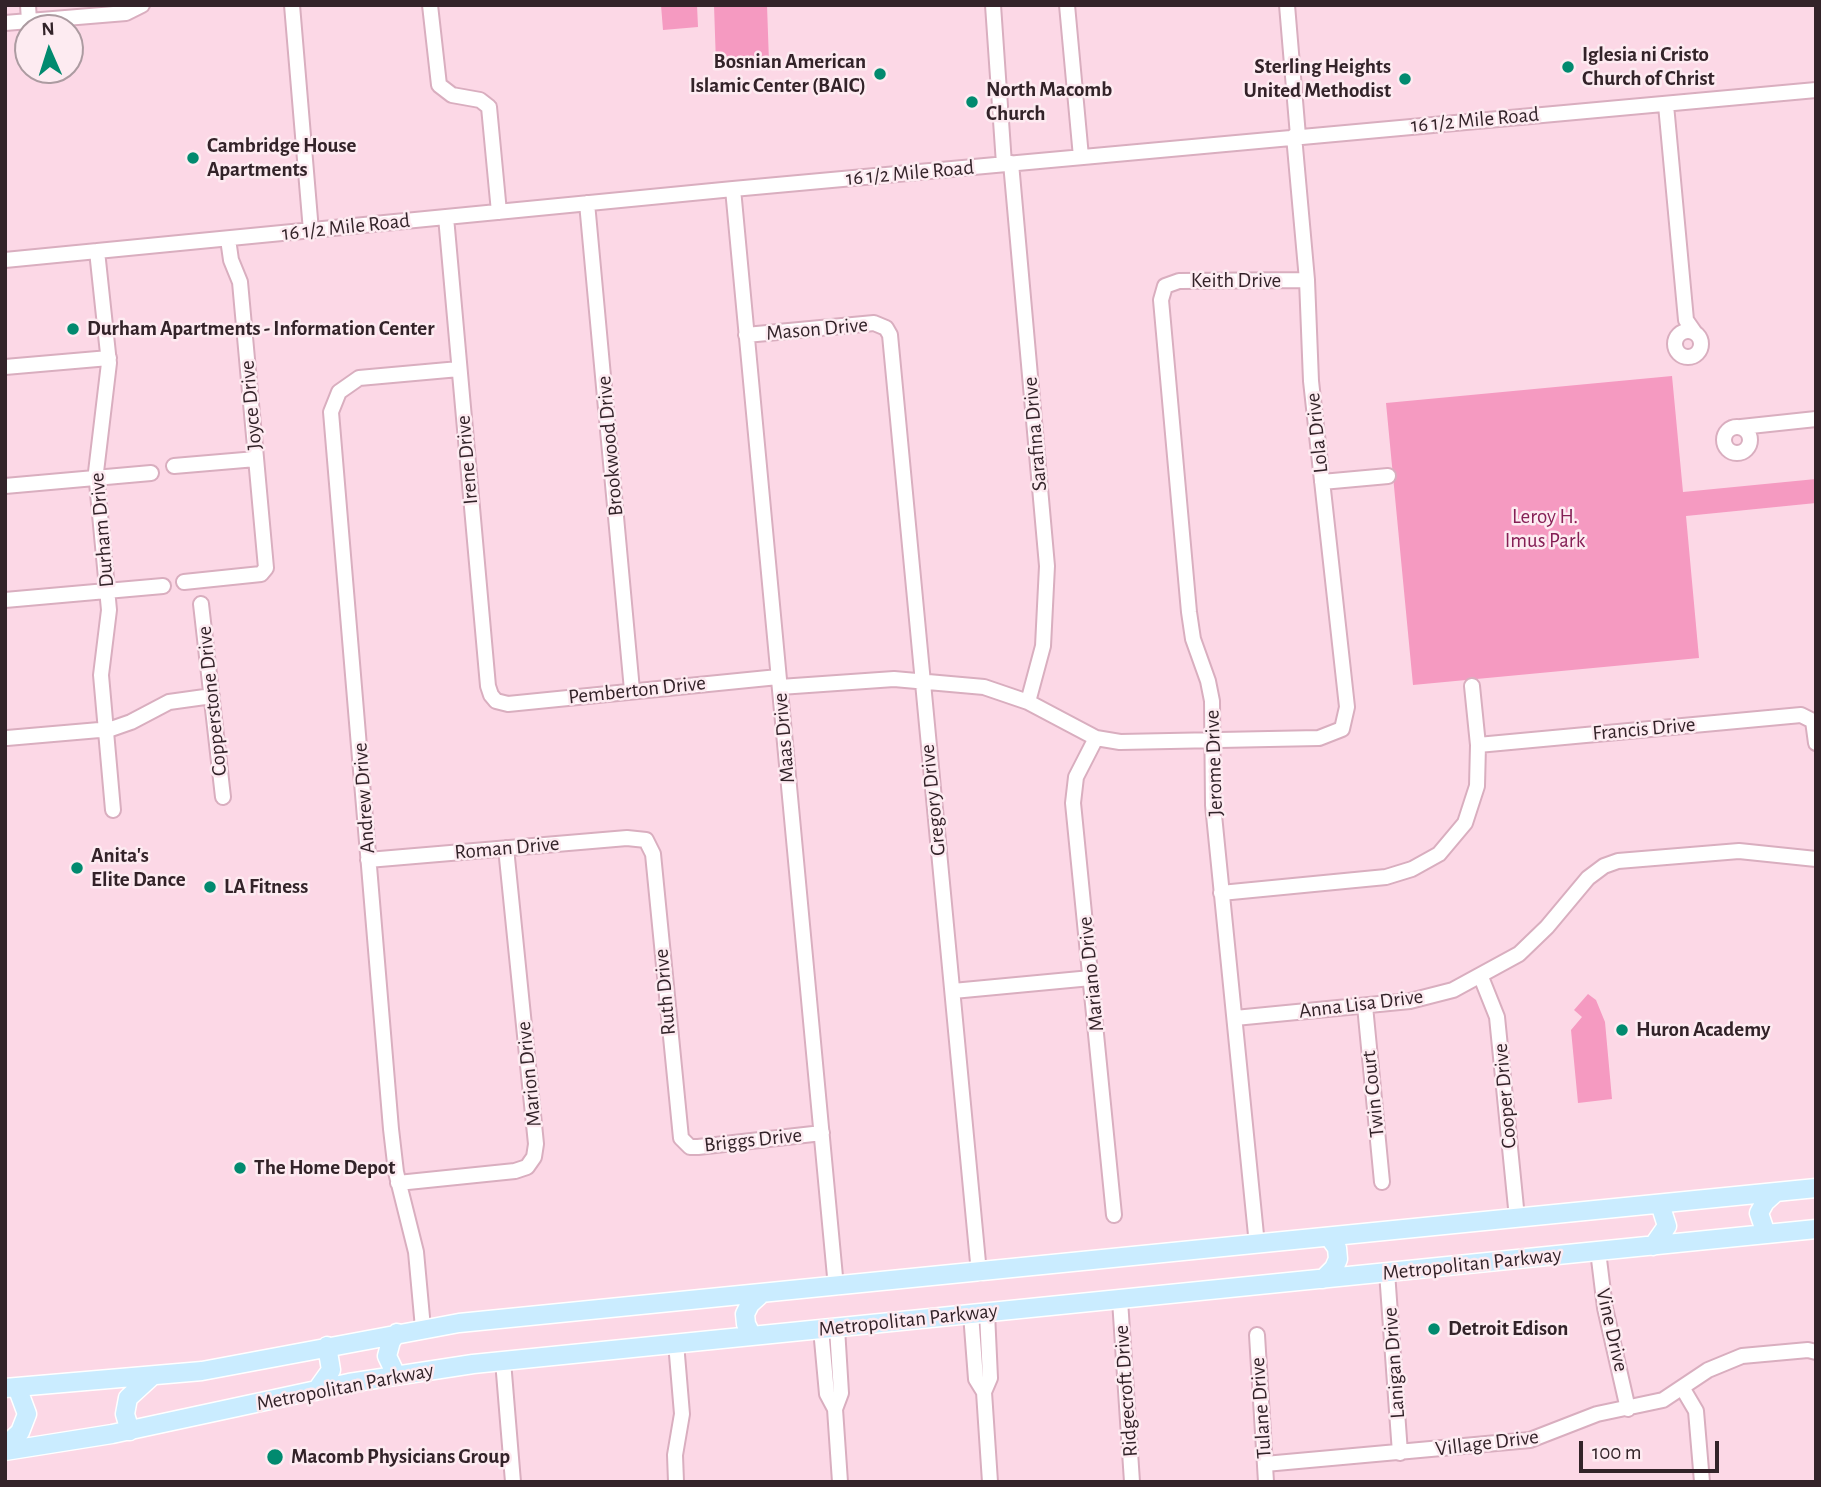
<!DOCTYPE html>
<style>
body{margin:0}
#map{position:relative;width:1821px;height:1487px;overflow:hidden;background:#fcd8e6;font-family:"Alegreya Sans",sans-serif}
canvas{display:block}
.frame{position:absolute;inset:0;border:7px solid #332329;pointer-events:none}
.north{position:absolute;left:14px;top:14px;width:70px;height:70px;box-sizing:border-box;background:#fdebf1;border:2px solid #ac9ba1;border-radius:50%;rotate:357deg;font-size:19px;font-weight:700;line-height:28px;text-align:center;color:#332329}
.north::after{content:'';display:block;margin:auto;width:24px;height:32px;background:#018a6f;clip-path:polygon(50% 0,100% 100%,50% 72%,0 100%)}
.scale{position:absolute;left:1579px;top:1441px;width:140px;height:32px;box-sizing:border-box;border:4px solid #332329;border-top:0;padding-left:9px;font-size:21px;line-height:24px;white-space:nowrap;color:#332329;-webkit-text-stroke:5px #fdebf1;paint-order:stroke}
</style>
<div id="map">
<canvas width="1821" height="1487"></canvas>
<div class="frame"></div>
<div class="north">N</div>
<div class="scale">100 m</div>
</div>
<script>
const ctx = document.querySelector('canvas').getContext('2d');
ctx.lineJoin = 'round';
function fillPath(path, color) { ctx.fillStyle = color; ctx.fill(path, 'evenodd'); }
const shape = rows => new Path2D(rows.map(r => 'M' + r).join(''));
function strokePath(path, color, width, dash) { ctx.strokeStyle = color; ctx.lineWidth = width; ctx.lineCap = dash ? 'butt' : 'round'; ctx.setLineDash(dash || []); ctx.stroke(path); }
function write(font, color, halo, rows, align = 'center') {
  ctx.font = font + ' "Alegreya Sans",sans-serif'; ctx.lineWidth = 5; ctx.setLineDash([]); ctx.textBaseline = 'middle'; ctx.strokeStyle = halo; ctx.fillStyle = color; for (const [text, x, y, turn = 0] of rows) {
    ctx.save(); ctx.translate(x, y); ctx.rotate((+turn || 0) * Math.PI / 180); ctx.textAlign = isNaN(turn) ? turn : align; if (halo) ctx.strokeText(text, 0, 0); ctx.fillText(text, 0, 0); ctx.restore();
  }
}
fillPath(shape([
 [661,5,697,5,698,27,663,30],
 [714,5,767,5,769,62,716,64],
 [1672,376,1683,492,1816,479,1816,503,1686,516,1699,658,1413,685,1386,403],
 [1588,994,1596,1000,1605,1022,1612,1099,1578,1103,1571,1030,1582,1017,1574,1010]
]), '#f59ac1');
const minor = shape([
 [28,5,29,21],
 [292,5,311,231],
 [430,5,439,85,452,95,480,100,489,107,499,212],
 [993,5,1004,164],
 [1067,5,1081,157],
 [1287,5,1298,136],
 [5,23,126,13,142,5],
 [1666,105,1686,320,1695,333],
 [1011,163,1047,566,1043,646,1028,702],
 [733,189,836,1287],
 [587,203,632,690],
 [446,217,488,686,491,695,496,701,508,704,778,677],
 [97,251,109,363,96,472,109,610,101,675,113,810],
 [5,260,733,189,1816,90],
 '1675 344a13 13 0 1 1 26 0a13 13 0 1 1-26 0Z',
 [746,335,874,323,886,328,890,335,979,1273],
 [5,367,109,358],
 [1741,427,1816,419],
 '1724 440a13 13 0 1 1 26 0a13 13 0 1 1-26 0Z',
 [174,466,256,459],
 [1322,482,1388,476],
 [5,486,151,473],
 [184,582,261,574,266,568,240,282,231,260,228,239],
 [5,600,163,586],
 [201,604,223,797],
 [780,687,894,679,984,687,1028,702,1096,738,1120,742,1319,738,1342,729,1347,707,1311,381,1307,280,1294,136],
 [7,738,111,729,131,722,169,702,212,696],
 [1096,738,1076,777,1073,803,1114,1215],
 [1478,745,1801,715,1813,721,1816,743],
 [368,860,627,838,646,840,653,854,681,1138,690,1147,698,1147,822,1133],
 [1221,893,1386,877,1412,869,1439,854,1465,823,1477,786,1478,745,1472,686],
 [1481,977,1497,1017,1517,1218],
 [953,991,1091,978],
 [1365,1006,1382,1182],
 [1235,1018,1410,1001,1453,990,1519,954,1547,927,1588,878,1604,866,1618,861,1739,851,1816,859],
 [398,1183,515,1171,527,1167,534,1157,536,1144,506,848],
 [1257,1245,1213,805,1212,701,1208,681,1193,639,1189,612,1161,300,1165,286,1179,281,1307,280],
 [1598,1251,1605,1308,1628,1409],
 [1387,1272,1400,1453],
 [1120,1300,1132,1482],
 [987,1313,990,1378,984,1392,990,1482],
 [971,1314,976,1379,984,1392],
 [423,1328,416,1252,396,1172,391,1129,331,412,339,392,359,378,459,369],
 [837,1328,841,1393,835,1409,840,1482],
 [821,1329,827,1394,835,1409],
 [1257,1335,1266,1482],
 [676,1343,682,1414,675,1455,676,1482],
 [503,1361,513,1482],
 [1683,1389,1696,1411,1702,1482],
 [1265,1464,1530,1440,1597,1414,1663,1400,1708,1370,1742,1356,1808,1350,1816,1352]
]);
const major = shape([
 [1766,1234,1759,1213,1765,1202,1776,1192],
 [1653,1246,1667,1226,1660,1204],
 [1323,1279,1334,1268,1338,1259,1337,1248,1329,1237],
 [752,1336,746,1324,745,1314,750,1304,761,1294],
 [396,1375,387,1356,391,1341,397,1333],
 [5,1388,202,1371,459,1323,1816,1188],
 [316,1391,331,1370,327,1346],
 [130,1431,125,1414,128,1398,151,1377],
 [5,1446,20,1432,27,1414,17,1387],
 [5,1451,112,1434,349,1383,473,1364,1816,1229]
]);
strokePath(minor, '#d9aebf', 18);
strokePath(major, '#fff', 21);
strokePath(minor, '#fff', 14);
strokePath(major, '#caecff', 18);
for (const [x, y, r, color] of [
 [1568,67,7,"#018a6f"],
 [880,74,7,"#018a6f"],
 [1405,79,7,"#018a6f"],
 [972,102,7,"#018a6f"],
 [193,158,7,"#018a6f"],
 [73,329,7,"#018a6f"],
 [77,868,7,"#018a6f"],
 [210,887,7,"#018a6f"],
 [1622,1030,7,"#018a6f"],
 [240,1168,7,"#018a6f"],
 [1434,1329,7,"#018a6f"],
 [275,1457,9,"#018a6f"]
]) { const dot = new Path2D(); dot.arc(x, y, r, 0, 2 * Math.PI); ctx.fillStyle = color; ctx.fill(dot); strokePath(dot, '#fdebf1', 2.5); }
write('bold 21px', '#332329', '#fdebf1', [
 ["Iglesia ni Cristo",1582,55],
 ["Church of Christ",1582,79],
 ["Bosnian American",866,62,"right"],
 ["Islamic Center (BAIC)",866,86,"right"],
 ["Sterling Heights",1391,67,"right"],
 ["United Methodist",1391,91,"right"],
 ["North Macomb",986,90],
 ["Church",986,114],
 ["Cambridge House",207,146],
 ["Apartments",207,170],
 ["Durham Apartments - Information Center",87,329],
 ["Anita's",91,856],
 ["Elite Dance",91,880],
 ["LA Fitness",224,887],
 ["Huron Academy",1636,1030],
 ["The Home Depot",254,1168],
 ["Detroit Edison",1448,1329],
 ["Macomb Physicians Group",291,1457]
], 'left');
write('21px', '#332329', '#fdebf1', [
 ["16 1/2 Mile Road",1475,120,-5],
 ["16 1/2 Mile Road",910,173,-5],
 ["16 1/2 Mile Road",346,227,-6],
 ["Keith Drive",1236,281],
 ["Mason Drive",817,329,-5],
 ["Joyce Drive",251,405,-95],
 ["Lola Drive",1317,433,-96],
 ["Sarafina Drive",1035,434,-95],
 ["Brookwood Drive",610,446,-95],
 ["Irene Drive",467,460,-95],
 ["Durham Drive",102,530,-95],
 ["Pemberton Drive",637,690,-6],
 ["Copperstone Drive",212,701,-96],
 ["Francis Drive",1644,729,-5],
 ["Maas Drive",784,738,-95],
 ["Jerome Drive",1214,763,-92],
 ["Andrew Drive",364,798,-94],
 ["Gregory Drive",933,800,-96],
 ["Roman Drive",507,848,-5],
 ["Mariano Drive",1091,974,-96],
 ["Ruth Drive",665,992,-95],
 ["Anna Lisa Drive",1361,1004,-7],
 ["Marion Drive",529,1074,-96],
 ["Twin Court",1373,1094,-96],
 ["Cooper Drive",1505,1096,-95],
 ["Briggs Drive",753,1140,-6],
 ["Metropolitan Parkway",1472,1264,-6],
 ["Metropolitan Parkway",908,1320,-6],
 ["Vine Drive",1612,1330,77],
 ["Lanigan Drive",1394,1363,-94],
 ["Metropolitan Parkway",345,1387,-11],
 ["Ridgecroft Drive",1126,1391,-94],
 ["Tulane Drive",1261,1408,-94],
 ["Village Drive",1487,1443,-7]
]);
write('21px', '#851f55', '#fdebf1', [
 ["Leroy H.",1545,517],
 ["Imus Park",1545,541]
]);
</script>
